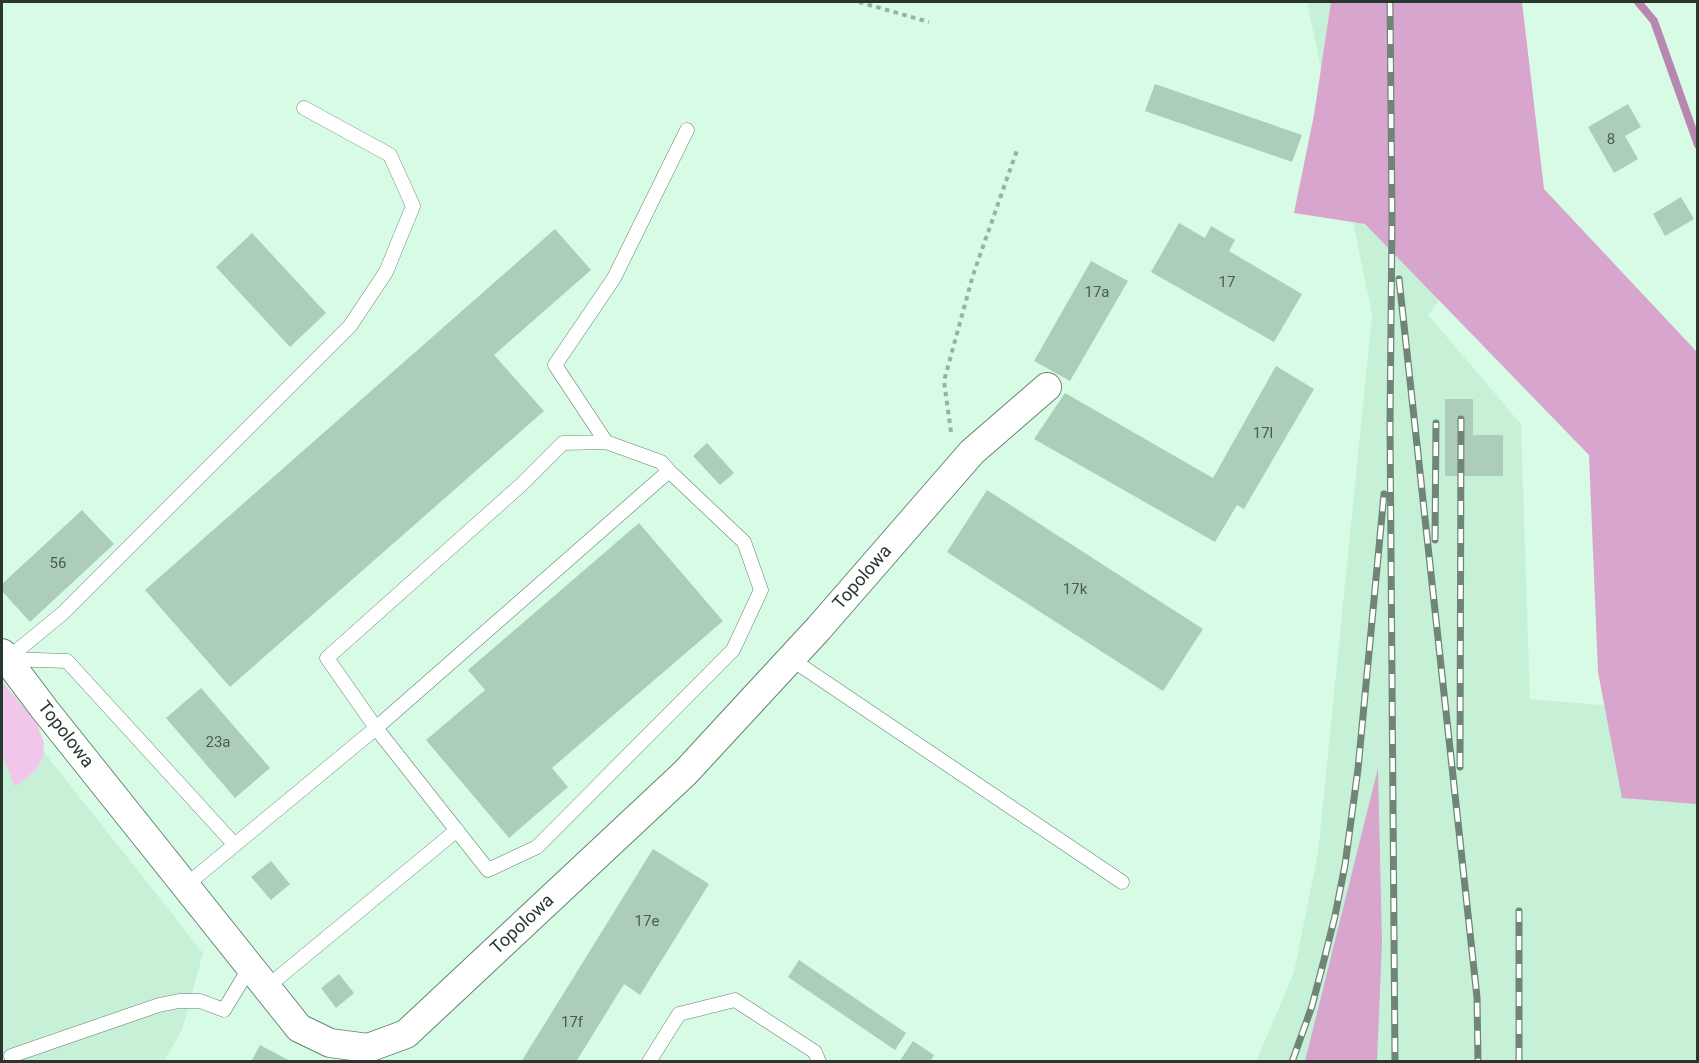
<!DOCTYPE html>
<style>
body{margin:0}
#map{position:relative;width:1699px;height:1063px;overflow:hidden;background:#d8fbe5;font-family:Roboto,sans-serif}
canvas{display:block}
.frame{position:absolute;inset:0;border:3px solid #28362d;pointer-events:none}
</style>
<div id="map">
<canvas width="1699" height="1063"></canvas>
<div class="frame"></div>
</div>
<script>
const ctx = document.querySelector('canvas').getContext('2d');
ctx.lineJoin = 'round';
function fillPath(path, color) { ctx.fillStyle = color; ctx.fill(path, 'evenodd'); }
const shape = rows => new Path2D(rows.map(r => 'M' + r).join(''));
function strokePath(path, color, width, dash) { ctx.strokeStyle = color; ctx.lineWidth = width; ctx.lineCap = dash ? 'butt' : 'round'; ctx.setLineDash(dash || []); ctx.stroke(path); }
function write(font, color, halo, rows, align = 'center') {
  ctx.font = font + ' Roboto,sans-serif'; ctx.lineWidth = 4.5; ctx.setLineDash([]); ctx.textBaseline = 'middle'; ctx.strokeStyle = halo; ctx.fillStyle = color; for (const [text, x, y, turn = 0] of rows) {
    ctx.save(); ctx.translate(x, y); ctx.rotate((+turn || 0) * Math.PI / 180); ctx.textAlign = isNaN(turn) ? turn : align; if (halo) ctx.strokeText(text, 0, 0); ctx.fillText(text, 0, 0); ctx.restore();
  }
}
fillPath(shape([
 [1307,2,1503,2,1518,196,1428,315,1521,424,1530,699,1697,713,1697,1061,1256,1062,1294,972,1318,853,1372,314],
 [2,699,203,953,182,1030,164,1061,2,1061]
]), '#c7f1d7');
fillPath(shape([
 [2,681,36,722,44,742,43,757,36,770,16,786,14,785,2,754]
]), '#f2c6ea');
fillPath(shape([
 [1331,2,1522,2,1544,189,1697,352,1697,804,1622,798,1598,672,1589,455,1365,224,1294,213,1314,115],
 [1378,768,1382,943,1377,1061,1305,1061]
]), '#d7a5cd');
strokePath(shape([
 [1638,2,1654,21,1698,145]
]), '#b787ae', 8);
fillPath(shape([
 [1155,84,1302,135,1292,162,1145,111],
 [1628,104,1641,127,1625,136,1638,159,1614,173,1588,127],
 [1681,197,1694,219,1665,236,1653,214],
 [1179,223,1205,238,1211,226,1235,240,1229,251,1302,294,1274,342,1151,272],
 [555,229,591,270,494,355,544,411,230,687,145,590],
 [252,233,326,313,290,347,216,267],
 [1091,261,1128,281,1070,381,1034,361],
 [1276,366,1314,389,1244,509,1237,505,1215,542,1034,439,1065,393,1213,478],
 [1445,399,1473,399,1473,435,1503,435,1503,476,1445,476],
 [707,443,734,473,720,485,693,456],
 [987,490,1203,629,1163,691,947,552],
 [82,510,114,544,30,622,2,591,2,584],
 [639,523,723,621,552,768,568,787,509,838,426,740,485,690,468,670],
 [201,688,270,768,235,798,166,718],
 [653,849,709,884,640,995,624,984,576,1062,521,1062],
 [271,861,290,884,271,900,251,877],
 [799,960,906,1033,895,1050,788,977],
 [339,974,354,993,336,1008,321,988],
 [913,1041,934,1055,930,1062,899,1062],
 [260,1045,292,1062,251,1062]
]), '#acceb8');
const lane = shape([
 [606,442,555,365,614,278,687,130],
 [7,659,63,613,350,326,386,272,413,206,390,155,304,108],
 [7,659,67,661,235,845],
 [791,659,1122,882],
 [185,886,376,728,488,870,537,847,733,650,761,590,744,542,669,471,661,462,606,442,563,443,522,484,327,658,376,728,669,471],
 [267,987,457,830],
 [13,1062,11,1056,159,1005,179,1001,200,1001,224,1010,250,967],
 [649,1062,679,1014,735,1000,815,1052,819,1062]
]);
const street = shape([
 [2,653,45,710,299,1028,330,1043,368,1048,406,1034,685,773,819,628,972,452,1047,387]
]);
strokePath(lane, '#658572', 15);
strokePath(street, '#658572', 30);
strokePath(shape([
 [859,2,929,22],
 [951,432,944,381,973,275,1017,150]
]), '#96b2a0', 4, [4.5, 4.5]);
strokePath(lane, '#fff', 14);
strokePath(street, '#fff', 28);
const rail = shape([
 [1390,2,1392,219,1390,425,1395,1062],
 [1399,279,1477,997,1478,1062],
 [1435,540,1436,423],
 [1460,767,1461,419],
 [1292,1062,1312,1006,1324,960,1335,916,1345,865,1358,769,1384,494],
 [1519,1062,1519,911]
]);
strokePath(rail, '#6f8677', 7);
strokePath(rail, '#fff', 4.5, [14]);
write('15px', '#495c50', null, [
 ["8",1611,140],
 ["17",1227,283],
 ["17a",1097,293],
 ["17l",1263,434],
 ["56",58,564],
 ["17k",1075,590],
 ["23a",218,743],
 ["17e",647,922],
 ["17f",572,1023]
]);
write('18px', '#28362d', '#fff', [
 ["Topolowa",863,578,-49],
 ["Topolowa",65,735,52],
 ["Topolowa",523,925,-43]
]);
</script>
